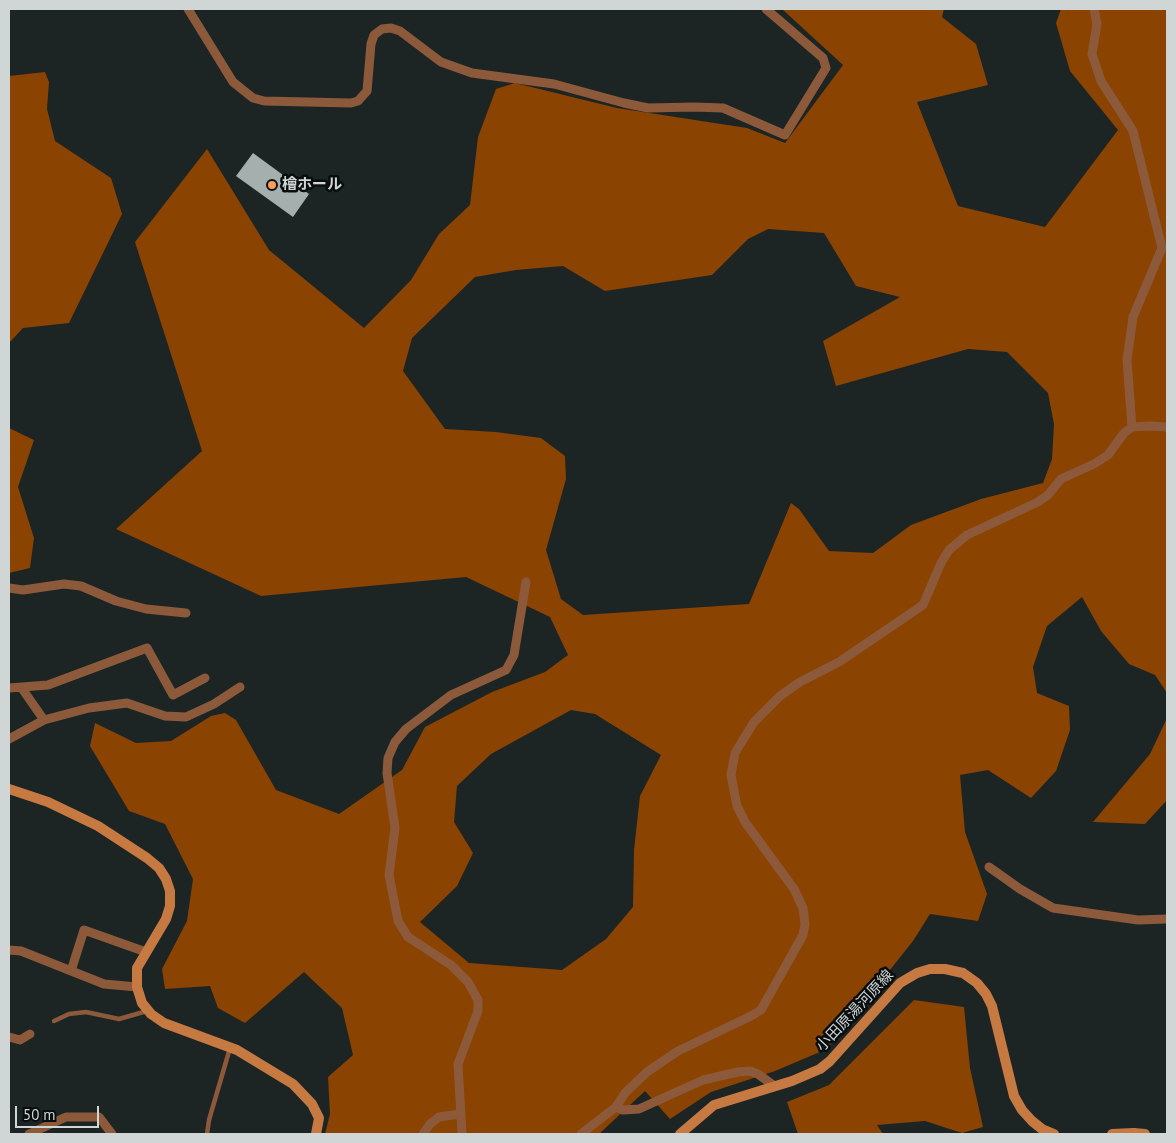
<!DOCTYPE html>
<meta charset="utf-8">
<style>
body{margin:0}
#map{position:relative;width:1176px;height:1143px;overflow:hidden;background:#1c2524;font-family:"PT Sans",sans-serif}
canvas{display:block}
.frame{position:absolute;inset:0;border:10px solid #d0d5d5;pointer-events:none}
.scale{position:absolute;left:15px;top:1106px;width:84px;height:22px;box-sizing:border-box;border:2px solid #d0d5d5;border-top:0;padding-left:6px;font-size:15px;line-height:18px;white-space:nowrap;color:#d0d5d5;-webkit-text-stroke:4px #090d0d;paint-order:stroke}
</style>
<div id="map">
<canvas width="1176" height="1143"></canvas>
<div class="frame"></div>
<div class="scale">50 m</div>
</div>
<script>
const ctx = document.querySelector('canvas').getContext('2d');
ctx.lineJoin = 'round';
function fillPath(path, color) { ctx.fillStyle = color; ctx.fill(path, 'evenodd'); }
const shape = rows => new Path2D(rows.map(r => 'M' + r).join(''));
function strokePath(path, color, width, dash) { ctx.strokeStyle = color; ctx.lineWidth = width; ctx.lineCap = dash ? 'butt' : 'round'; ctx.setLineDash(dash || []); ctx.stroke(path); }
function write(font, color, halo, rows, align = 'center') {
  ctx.font = font + ' "PT Sans","Noto Sans JP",sans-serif'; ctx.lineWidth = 5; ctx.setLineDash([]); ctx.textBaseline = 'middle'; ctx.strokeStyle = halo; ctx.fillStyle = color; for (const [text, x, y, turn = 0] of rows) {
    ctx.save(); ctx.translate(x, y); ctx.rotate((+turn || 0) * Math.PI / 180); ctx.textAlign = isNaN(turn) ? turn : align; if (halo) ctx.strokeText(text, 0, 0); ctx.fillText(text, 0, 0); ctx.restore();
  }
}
fillPath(shape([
 [782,9,944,9,942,17,976,44,988,85,917,102,958,206,1045,227,1118,130,1070,71,1056,23,1061,9,1167,9,1167,699,1167,693,1155,675,1129,664,1101,631,1082,597,1047,626,1033,667,1037,693,1069,706,1070,730,1056,771,1031,798,988,770,960,775,965,832,987,894,978,921,930,914,913,941,827,1049,775,1071,711,1092,670,1119,645,1091,599,1134,325,1134,330,1114,328,1077,353,1055,342,1008,304,972,245,1023,218,1008,210,986,165,989,162,969,187,921,193,879,165,824,129,811,90,746,95,723,136,743,171,741,211,716,225,713,236,720,276,790,339,814,402,770,425,727,492,692,545,672,568,655,550,617,466,577,261,596,116,529,202,451,135,242,207,149,269,250,364,328,411,280,439,234,470,205,478,137,496,89,515,83,617,108,747,128,785,143,843,65],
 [768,229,824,233,856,286,900,297,823,341,836,386,968,349,1007,352,1048,393,1054,424,1052,459,1043,483,981,499,911,525,873,553,829,551,799,509,791,503,749,604,583,615,561,599,546,550,566,479,565,456,541,438,496,432,445,429,403,371,412,338,475,277,516,270,563,266,605,291,712,275,748,239],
 [571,710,595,714,661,755,640,796,634,850,633,907,606,939,562,970,469,963,420,922,457,886,473,853,454,822,457,786,491,754],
 [45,72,49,82,47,109,55,141,111,178,122,214,69,323,23,328,9,343,9,76],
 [9,428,34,440,18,487,34,538,30,568,9,573],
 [1167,718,1167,800,1145,824,1093,822,1150,754],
 [914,1000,964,1007,970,1068,983,1127,962,1133,925,1121,877,1125,883,1134,798,1134,787,1102,829,1085]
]), '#8a4300');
fillPath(shape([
 [253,153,309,194,293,217,236,176]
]), '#a5afae');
strokePath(shape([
 [54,1021,69,1014,86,1012,119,1019,147,1011],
 [207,1134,209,1120,230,1048]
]), '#8c5a3a', 4.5);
strokePath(shape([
 [188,9,233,82,253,98,264,101,351,103,358,101,367,91,371,44,374,35,382,29,391,28,400,31,441,62,472,73,554,84,624,103,648,108,694,107,723,108,785,135,826,68,823,58,766,9],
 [1094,9,1097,24,1092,54,1101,81,1133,131,1162,248,1133,317,1127,360,1132,427],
 [9,588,23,590,64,584,81,586,116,601,146,609,186,613],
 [21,687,44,720],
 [9,688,48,685,147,648,173,695,205,678],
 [9,739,44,720,89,708,127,703,165,716,186,717,214,704,240,687],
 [989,867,1020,889,1053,908,1138,920,1167,919],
 [9,950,21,951,104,984,137,987],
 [71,971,84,930,146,952],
 [9,1037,20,1040,30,1034],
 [616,1107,623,1110,639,1109,703,1080,738,1072,750,1071,758,1074,773,1085],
 [29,1134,66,1117,99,1117,112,1134],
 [423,1134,430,1124,439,1117,460,1114],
 [462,1134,458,1064,478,1011,478,1000,468,982,451,965,408,937,398,921,389,875,395,828,387,773,388,758,395,742,406,729,451,695,506,670,514,655,526,582],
 [581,1134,616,1107,625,1093,647,1072,678,1051,751,1016,761,1010,803,935,805,924,803,908,794,889,745,822,737,806,731,775,735,753,754,722,780,696,800,682,839,662,923,605,941,563,949,550,967,535,1038,502,1048,495,1061,479,1094,464,1108,455,1124,433,1132,427,1150,426,1167,427]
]), '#8c5a3a', 9);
strokePath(shape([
 [9,789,48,802,98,826,147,858,159,868,166,879,170,891,170,906,166,919,137,968,137,987,142,1003,151,1014,164,1023,237,1050,293,1084,312,1104,319,1118,316,1134],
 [680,1134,714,1105,792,1081,820,1069,830,1061,900,983,917,973,930,969,945,969,963,973,977,983,986,994,992,1006,1014,1096,1022,1110,1032,1121,1042,1129,1054,1134],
 [1112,1134,1134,1133,1145,1134]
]), '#c77942', 10);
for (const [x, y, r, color] of [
 [272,185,5,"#fe9c58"]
]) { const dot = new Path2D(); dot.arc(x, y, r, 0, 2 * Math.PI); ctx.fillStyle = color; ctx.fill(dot); strokePath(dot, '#090d0d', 2); }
write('bold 15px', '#d0d5d5', '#090d0d', [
 ["檜ホール",282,185]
], 'left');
write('15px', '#d0d5d5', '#090d0d', [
 ["小田原湯河原線",855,1011,-47]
]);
</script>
